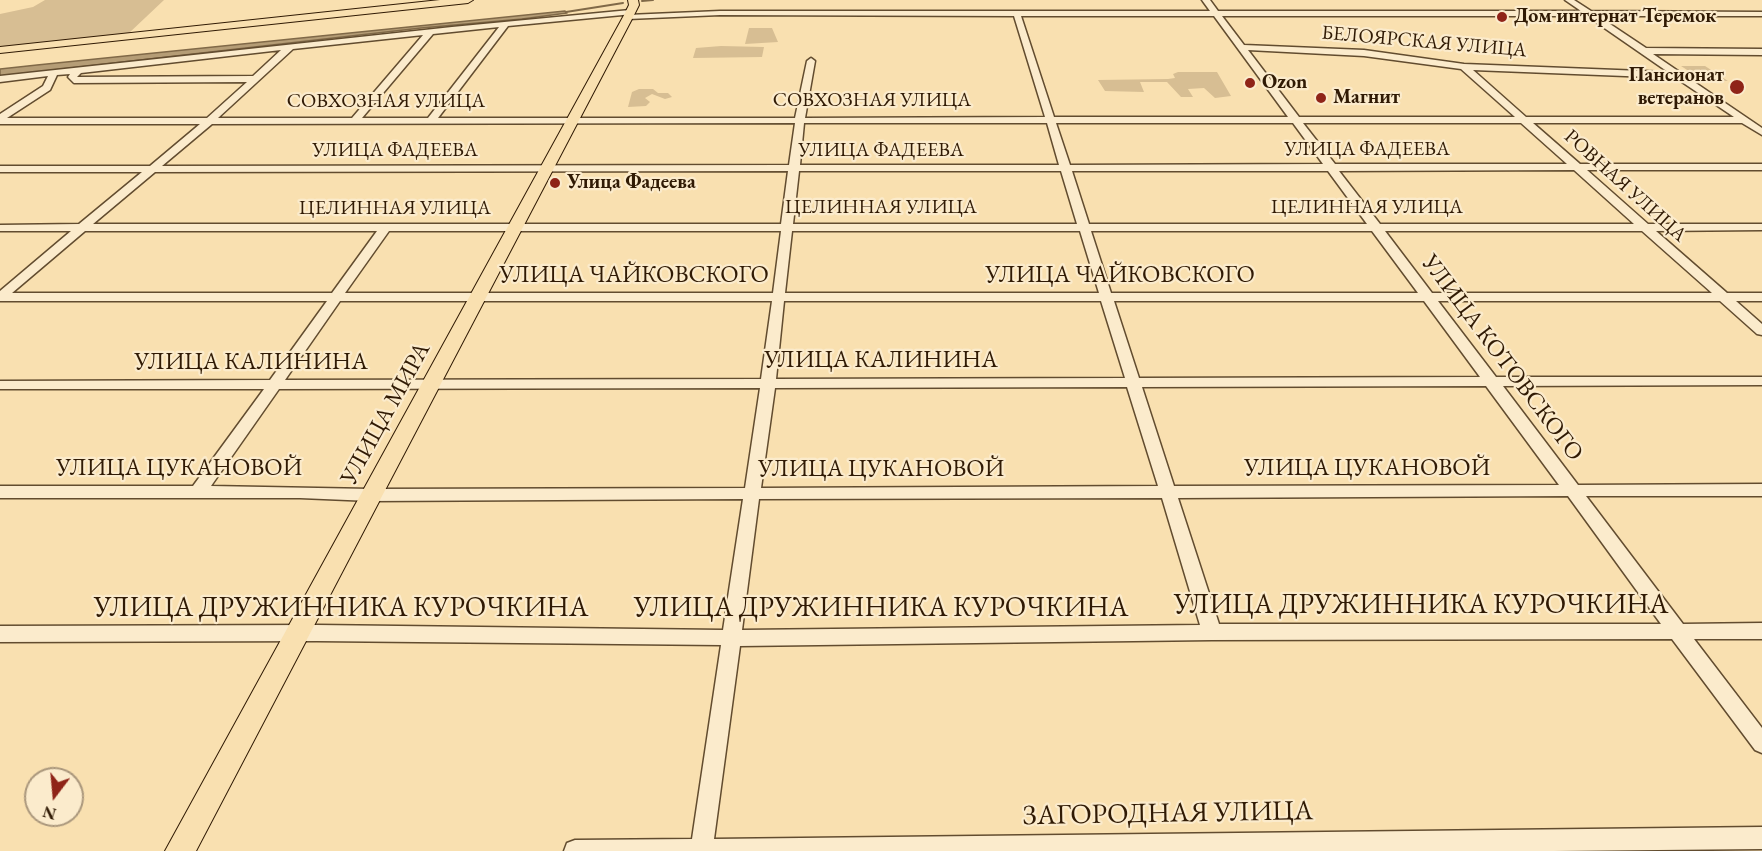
<!DOCTYPE html>
<meta charset="utf-8">
<style>
body{margin:0}
#map{position:relative;width:1762px;height:851px;overflow:hidden;background:#f9e0b0;font-family:"EB Garamond",serif}
canvas{display:block}
.north{position:absolute;left:24px;top:767px;width:60px;height:60px;box-sizing:border-box;background:#fbebcc;border:2px solid #aa977c;border-radius:50%;rotate:196deg;font-size:16px;font-weight:700;line-height:24px;text-align:center;color:#301a04}
.north::after{content:'';display:block;margin:auto;width:21px;height:27px;background:#8f2418;clip-path:polygon(50% 0,100% 100%,50% 72%,0 100%)}
</style>
<div id="map">
<canvas width="1762" height="851"></canvas>
<div class="north">N</div>
</div>
<script>
const ctx = document.querySelector('canvas').getContext('2d');
ctx.lineJoin = 'round';
function fillPath(path, color) { ctx.fillStyle = color; ctx.fill(path, 'evenodd'); }
const shape = rows => new Path2D(rows.map(r => 'M' + r).join(''));
function strokePath(path, color, width, dash) { ctx.strokeStyle = color; ctx.lineWidth = width; ctx.lineCap = dash ? 'butt' : 'round'; ctx.setLineDash(dash || []); ctx.stroke(path); }
function write(font, color, halo, rows, align = 'center') {
  ctx.font = font + ' "EB Garamond",serif'; ctx.lineWidth = 4.5; ctx.setLineDash([]); ctx.textBaseline = 'middle'; ctx.strokeStyle = halo; ctx.fillStyle = color; for (const [text, x, y, turn = 0] of rows) {
    ctx.save(); ctx.translate(x, y); ctx.rotate((+turn || 0) * Math.PI / 180); ctx.textAlign = isNaN(turn) ? turn : align; if (halo) ctx.strokeText(text, 0, 0); ctx.fillText(text, 0, 0); ctx.restore();
  }
}
fillPath(shape([
 [45,0,164,0,128,34,0,47,0,14,33,7],
 [749,28,772,28,778,42,745,44],
 [721,46,764,47,762,57,693,58,696,48],
 [1681,66,1705,66,1728,81,1704,81],
 [1178,72,1217,72,1231,96,1215,98,1204,88,1188,89,1193,97,1181,97,1167,82,1140,82,1144,92,1105,91,1098,80,1168,79,1175,78,1173,74],
 [639,89,653,89,658,93,668,93,672,97,665,99,652,94,645,98,650,102,646,106,628,107,632,92]
]), '#d7be93');
const water = shape([
 [565,11,567,13,522,19,421,28,0,76,0,69,37,65,565,11]
]);
fillPath(water, '#b59d76');
strokePath(water, '#806948', 1.5);
strokePath(shape([
 [642,1,653,0],
 [566,12,623,3]
]), '#806948', 2);
const minor = shape([
 [1202,0,1210,0,1218,11,1581,11,1565,0,1574,0,1591,11,1762,12,1762,16,1598,16,1646,48,1762,49,1762,55,1653,54,1762,128,1762,135,1742,123,1533,123,1580,164,1762,164,1762,170,1587,170,1648,224,1762,224,1762,230,1656,231,1727,293,1762,293,1762,301,1736,301,1762,324,1762,335,1757,334,1720,301,1438,301,1496,377,1762,377,1762,385,1503,386,1578,485,1762,484,1762,496,1586,496,1683,624,1762,623,1762,639,1694,639,1762,728,1762,753,1755,750,1672,639,1212,640,740,646,714,839,1762,827,1762,849,1554,851,564,851,567,843,575,840,692,839,721,645,317,641,0,642,0,626,317,625,723,630,743,499,371,501,300,498,0,498,0,486,193,486,264,389,0,389,0,381,270,380,327,301,0,301,0,291,71,231,0,231,0,225,79,224,142,172,0,172,0,166,150,166,200,124,0,124,0,114,43,86,48,76,0,82,0,76,452,27,630,10,634,12,633,14,508,26,438,118,795,118,807,61,811,58,815,61,805,118,1045,117,1014,16,720,15,628,19,624,17,628,15,720,11,1210,11,1202,0],
 [1021,16,1214,16,1288,117,1054,117,1021,16],
 [1222,16,1587,16,1668,72,1464,64,1364,50,1244,45,1222,16],
 [499,27,428,118,362,118,433,34,499,27],
 [423,35,352,118,218,118,293,49,423,35],
 [281,50,253,76,77,77,81,73,281,50],
 [1248,50,1364,56,1461,69,1515,117,1299,117,1248,50],
 [1473,70,1676,78,1734,117,1526,117,1473,70],
 [70,74,68,77,74,83,247,82,207,118,7,118,50,90,57,75,70,74],
 [795,123,789,165,162,166,212,124,795,123],
 [804,123,1047,123,1059,165,800,165,804,123],
 [1056,123,1293,123,1323,164,1070,165,1056,123],
 [1303,123,1521,123,1567,164,1335,164,1303,123],
 [1574,170,1634,224,1380,224,1339,171,1574,170],
 [788,171,781,224,93,224,155,172,788,171],
 [799,171,1061,171,1077,224,793,224,799,171],
 [1072,171,1328,171,1367,224,1089,224,1072,171],
 [85,231,377,231,332,293,12,293,85,231],
 [389,231,781,231,773,293,345,293,389,231],
 [792,231,1080,231,1099,293,785,293,792,231],
 [1091,231,1372,231,1418,293,1111,293,1091,231],
 [1385,231,1642,231,1712,293,1432,293,1385,231],
 [340,301,772,301,761,379,285,380,340,301],
 [784,301,1101,301,1125,378,776,379,784,301],
 [1114,301,1424,301,1480,377,1139,378,1114,301],
 [1486,386,1559,485,1174,486,1142,387,1486,386],
 [1127,387,1158,486,761,488,775,388,1127,387],
 [760,388,745,488,371,489,211,486,279,389,760,388],
 [1568,496,1661,624,1219,624,1178,498,1568,496],
 [1162,498,1200,625,742,630,759,499,1162,498]
]);
const major = shape([
 [440,0,473,0,468,3,0,53,0,47,440,0],
 [628,0,638,0,639,5,633,17,196,851,165,851,623,17,629,5,628,0]
]);
strokePath(minor, '#624c2f', 3);
strokePath(major, '#301a04', 2);
fillPath(minor, '#fbebcc');
fillPath(major, '#f9e0b0');
for (const [x, y, r, color] of [
 [1502,17,6,"#8f2418"],
 [1250,83,6,"#8f2418"],
 [1737,87,8,"#8f2418"],
 [1321,98,6,"#8f2418"],
 [555,183,6,"#8f2418"]
]) { const dot = new Path2D(); dot.arc(x, y, r, 0, 2 * Math.PI); ctx.fillStyle = color; ctx.fill(dot); strokePath(dot, '#fbebcc', 2); }
write('bold 20px', '#301a04', '#fbebcc', [
 ["Дом интернат Теремок",1514,17],
 ["Пансионат",1724,76,"right"],
 ["ветеранов",1724,99,"right"],
 ["Ozon",1262,83],
 ["Магнит",1333,98],
 ["Улица Фадеева",567,183]
], 'left');
write('20px', '#301a04', '#fbebcc', [
 ["БЕЛОЯРСКАЯ УЛИЦА",1424,42,5],
 ["СОВХОЗНАЯ УЛИЦА",872,101],
 ["СОВХОЗНАЯ УЛИЦА",386,102],
 ["УЛИЦА ФАДЕЕВА",1367,150],
 ["УЛИЦА ФАДЕЕВА",395,151],
 ["УЛИЦА ФАДЕЕВА",881,151],
 ["РОВНАЯ УЛИЦА",1625,186,42],
 ["ЦЕЛИННАЯ УЛИЦА",881,208],
 ["ЦЕЛИННАЯ УЛИЦА",1367,208],
 ["ЦЕЛИННАЯ УЛИЦА",395,209]
]);
write('24px', '#301a04', '#fbebcc', [
 ["УЛИЦА ЧАЙКОВСКОГО",634,275],
 ["УЛИЦА ЧАЙКОВСКОГО",1120,275],
 ["УЛИЦА КОТОВСКОГО",1502,358,53],
 ["УЛИЦА КАЛИНИНА",881,360],
 ["УЛИЦА КАЛИНИНА",251,362],
 ["УЛИЦА МИРА",386,414,-61],
 ["УЛИЦА ЦУКАНОВОЙ",179,468],
 ["УЛИЦА ЦУКАНОВОЙ",1367,468],
 ["УЛИЦА ЦУКАНОВОЙ",881,469]
]);
write('28px', '#301a04', '#fbebcc', [
 ["УЛИЦА ДРУЖИННИКА КУРОЧКИНА",1421,605],
 ["УЛИЦА ДРУЖИННИКА КУРОЧКИНА",341,608],
 ["УЛИЦА ДРУЖИННИКА КУРОЧКИНА",881,608],
 ["ЗАГОРОДНАЯ УЛИЦА",1168,814,-1]
]);
</script>
